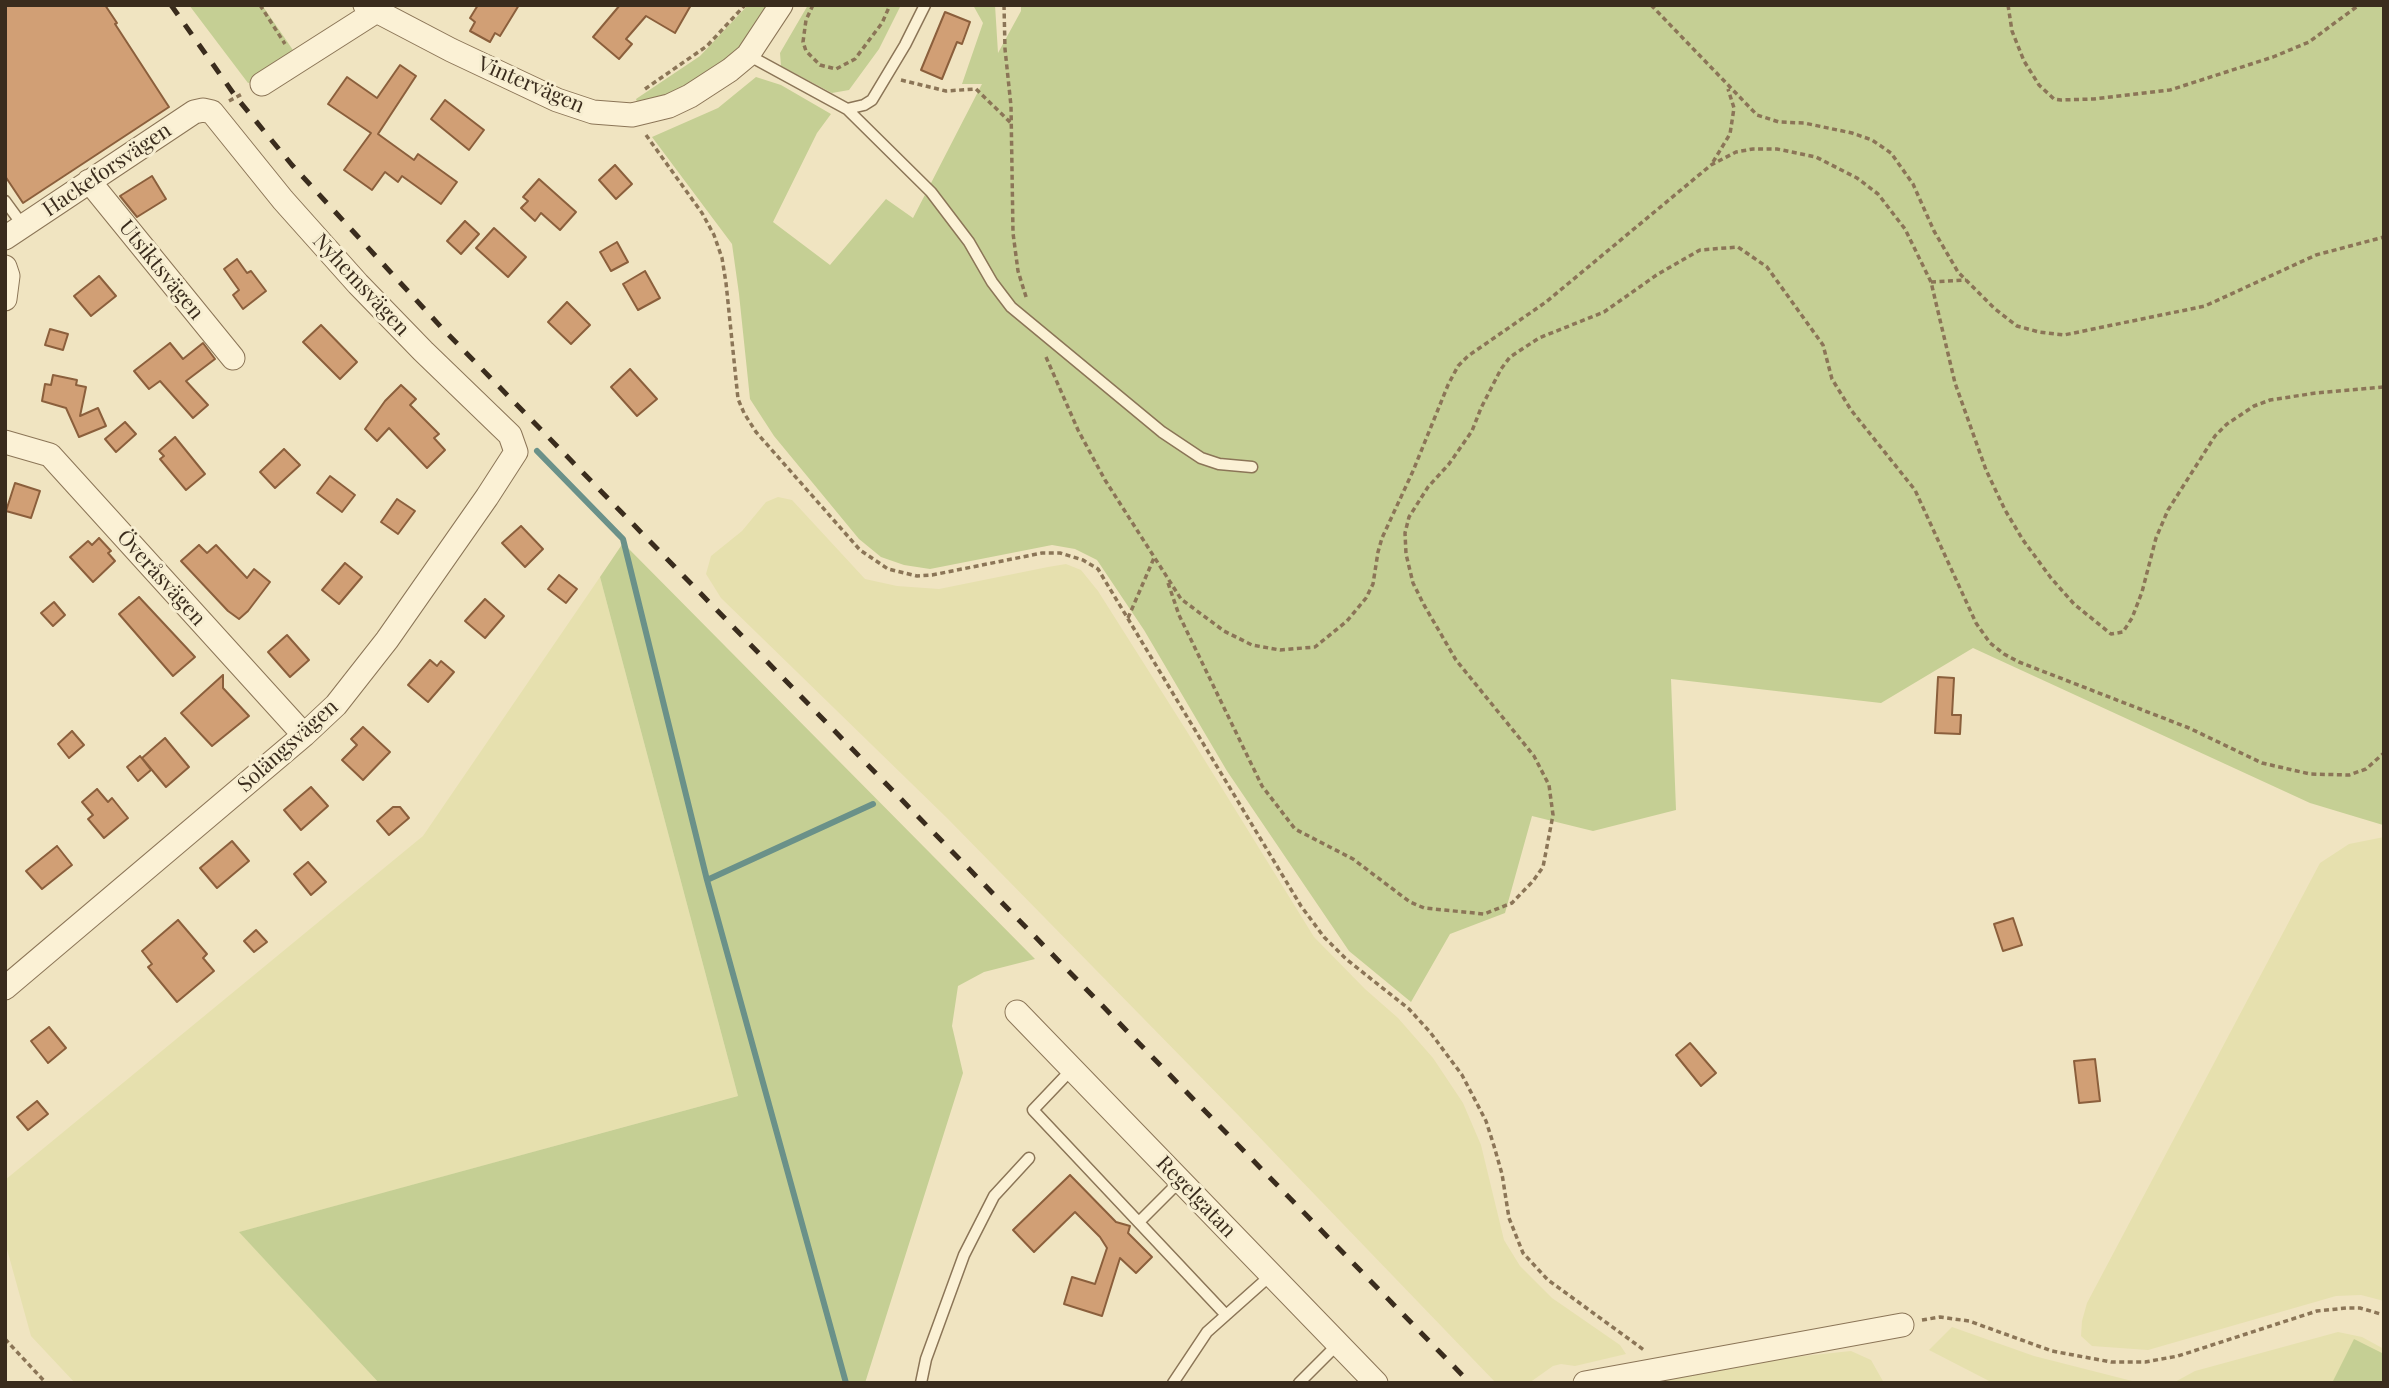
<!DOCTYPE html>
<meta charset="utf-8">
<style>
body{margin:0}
#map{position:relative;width:2389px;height:1388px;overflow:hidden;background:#f0e4c1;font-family:"Playfair Display",serif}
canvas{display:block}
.frame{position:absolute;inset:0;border:7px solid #3a2c1d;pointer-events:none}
</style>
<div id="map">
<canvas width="2389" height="1388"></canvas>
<div class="frame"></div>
</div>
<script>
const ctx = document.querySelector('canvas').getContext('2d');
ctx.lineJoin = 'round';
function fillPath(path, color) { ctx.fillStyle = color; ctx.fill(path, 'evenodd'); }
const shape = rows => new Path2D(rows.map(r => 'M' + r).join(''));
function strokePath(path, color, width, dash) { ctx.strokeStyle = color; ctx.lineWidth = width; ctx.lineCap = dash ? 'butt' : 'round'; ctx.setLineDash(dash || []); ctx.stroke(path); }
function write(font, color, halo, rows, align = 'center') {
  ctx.font = font + ' "Playfair Display",serif'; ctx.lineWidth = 6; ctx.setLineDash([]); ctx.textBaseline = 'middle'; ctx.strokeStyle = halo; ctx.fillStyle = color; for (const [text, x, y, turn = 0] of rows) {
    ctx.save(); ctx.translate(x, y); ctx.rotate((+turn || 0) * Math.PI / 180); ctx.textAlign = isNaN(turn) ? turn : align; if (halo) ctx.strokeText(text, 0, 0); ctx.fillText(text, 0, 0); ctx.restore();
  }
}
fillPath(shape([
 [778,497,792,500,865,579,897,586,939,589,1048,567,1066,564,1081,570,1098,591,1186,730,1314,937,1365,989,1398,1018,1433,1058,1463,1103,1481,1145,1504,1240,1520,1266,1552,1298,1620,1345,1626,1354,1575,1366,1561,1364,1553,1366,1529,1383,1496,1383,1240,1117,948,819,721,598,706,574,711,556,742,531,766,502],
 [600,577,738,1096,240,1232,379,1383,75,1383,31,1336,5,1242,5,1180,423,836],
 [2384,837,2384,1301,2361,1295,2336,1296,2148,1350,2092,1346,2081,1336,2082,1321,2087,1303,2320,863,2349,844],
 [1952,1327,2034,1356,2140,1383,1993,1383,1929,1350],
 [2338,1332,2362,1337,2384,1349,2384,1383,2173,1383,2195,1371],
 [1851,1351,1871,1360,1884,1383,1643,1383,1785,1358]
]), '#e6e0ae');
fillPath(shape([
 [189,5,262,5,295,53,261,80,248,83],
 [748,5,771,5,736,53,669,97,638,104,636,99,700,56],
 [808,5,901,5,879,49,849,90,832,93,781,66,780,53],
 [973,5,995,5,998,53,1021,11,1021,5,2384,5,2383,825,2310,803,1973,648,1881,703,1671,679,1676,810,1593,831,1532,816,1505,913,1450,934,1411,1002,1349,951,1227,771,1144,630,1097,560,1075,549,1052,545,930,569,904,565,881,557,859,539,774,436,750,399,739,294,732,244,652,137,718,108,756,77,781,85,831,114,817,133,773,222,830,265,886,199,913,218,982,84,962,84,983,23],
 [623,543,1035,959,984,972,958,986,952,1026,963,1073,865,1383,379,1383,239,1232,738,1096,600,577],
 [2354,1339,2384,1354,2384,1383,2332,1383]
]), '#c5cf94');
strokePath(shape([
 [537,451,623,539,707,880,846,1383],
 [707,880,873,804]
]), '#6a9189', 6);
const building = shape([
 [5,5,105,5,117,23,115,24,169,107,23,203,5,176,5,5],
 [478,5,519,5,500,36,495,33,490,42,470,31,475,22,470,18,478,5],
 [620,5,691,5,675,33,646,16,626,39,632,44,619,59,593,37,620,5],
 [945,12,970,22,962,44,957,42,942,79,921,70,945,12],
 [400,65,416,76,378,134,414,160,418,154,457,182,441,204,402,176,398,182,385,172,372,190,344,170,371,133,328,104,347,77,377,98,400,65],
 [445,100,484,130,469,150,431,119,445,100],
 [615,165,632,184,616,199,599,180,615,165],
 [152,176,166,199,137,217,120,196,152,176],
 [539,179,576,212,560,230,541,213,535,221,521,208,528,201,523,197,539,179],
 [465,221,479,234,461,254,447,241,465,221],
 [494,228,526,257,508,277,476,248,494,228],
 [617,242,628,262,611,271,600,252,617,242],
 [237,259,247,273,251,271,266,291,243,309,233,295,239,290,224,269,237,259],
 [645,271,660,298,638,310,623,284,645,271],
 [99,276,116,296,91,316,74,296,99,276],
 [567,302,590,325,571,344,548,322,567,302],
 [321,325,357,362,340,379,303,342,321,325],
 [50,329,68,334,63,350,45,345,50,329],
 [170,343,183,359,203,343,215,359,186,381,208,405,193,418,160,381,149,389,134,371,170,343],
 [630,369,657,399,637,416,611,387,630,369],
 [53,375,77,380,76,385,86,387,80,416,98,408,106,426,79,437,66,408,42,401,45,384,51,385,53,375],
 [401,385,416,399,410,405,439,434,434,438,445,450,427,468,389,428,377,441,365,429,385,401,401,385],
 [125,422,136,434,116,452,105,439,125,422],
 [175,437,205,474,186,490,160,459,164,456,159,451,175,437],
 [284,449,300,465,275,488,260,472,284,449],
 [330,476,355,495,342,512,317,493,330,476],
 [15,483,40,491,31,518,6,511,15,483],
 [397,499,415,511,398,534,381,522,397,499],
 [521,526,543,549,525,567,502,543,521,526],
 [99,538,111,551,108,553,115,561,93,582,70,557,88,541,92,545,99,538],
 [199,545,207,553,216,545,247,578,254,569,270,582,248,611,239,619,228,611,181,561,199,545],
 [345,563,362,577,339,604,322,590,345,563],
 [559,575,577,589,566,603,548,589,559,575],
 [139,597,195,657,173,676,119,614,139,597],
 [485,599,504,616,485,638,465,621,485,599],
 [54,602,65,615,53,626,41,613,54,602],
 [287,635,309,660,290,677,268,652,287,635],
 [430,660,437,666,441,661,454,672,428,702,408,685,430,660],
 [223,675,223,688,249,716,212,746,181,713,223,675],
 [1938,677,1954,678,1952,715,1961,715,1960,734,1935,733,1938,677],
 [363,727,390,752,363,780,342,760,357,745,351,739,363,727],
 [72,731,84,745,69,758,58,744,72,731],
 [165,738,189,767,166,787,142,758,165,738],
 [140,756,151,770,138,781,127,767,140,756],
 [311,787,328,806,301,830,284,810,311,787],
 [97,789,108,802,112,798,128,818,104,838,88,819,93,815,82,802,97,789],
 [393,807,400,807,409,818,389,835,377,821,393,807],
 [232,841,249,861,217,888,200,868,232,841],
 [57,846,72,865,42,889,26,871,57,846],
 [308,862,326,882,311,895,294,874,308,862],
 [2013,918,2022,945,2003,951,1994,924,2013,918],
 [178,920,207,954,203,958,214,971,177,1002,148,967,152,964,142,951,178,920],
 [256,930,267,942,254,952,244,941,256,930],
 [49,1027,66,1048,48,1063,31,1041,49,1027],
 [1690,1043,1716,1073,1701,1086,1676,1055,1690,1043],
 [2095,1059,2100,1101,2079,1103,2074,1061,2095,1059],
 [37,1101,48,1114,28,1130,17,1117,37,1101],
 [1070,1175,1116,1222,1130,1226,1128,1233,1152,1257,1136,1273,1120,1258,1102,1316,1064,1304,1072,1277,1095,1284,1107,1248,1100,1237,1075,1212,1034,1252,1013,1230,1070,1175]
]);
fillPath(building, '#d19f75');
strokePath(building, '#8b5f3c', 2);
const service = shape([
 [748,55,847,109,931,192,969,242,992,282,1011,307,1162,432,1201,458,1219,464,1252,467],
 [847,109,864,105,872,100,905,45,925,5],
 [5,201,24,227],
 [1072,1069,1033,1110,1226,1315],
 [1139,1222,1180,1181],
 [921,1383,926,1359,964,1255,994,1196,1029,1158],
 [1173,1383,1207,1332,1271,1275],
 [1299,1383,1338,1344]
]);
const minor = shape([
 [365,5,451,50,557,100,593,112,632,115,669,106,690,96,730,70,748,55,781,5],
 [262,84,375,12],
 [89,181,233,358],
 [5,238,194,112,203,110,212,112,283,200,358,284,423,351,510,435,516,452,487,497,387,640,336,705,304,735,5,988],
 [5,267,8,276,5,299],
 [5,442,50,455,304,735],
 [1017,1012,1376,1383],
 [1585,1383,1902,1325]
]);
strokePath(service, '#8b7557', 13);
strokePath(minor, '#8b7557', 25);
strokePath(shape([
 [260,5,285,44],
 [813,5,806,20,803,42,806,51,820,65,836,69,855,59,882,23,890,5],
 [1004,5,1005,49,1011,106,1013,233,1018,271,1027,300],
 [1651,5,1757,115,1779,122,1804,123,1852,133,1872,140,1891,153,1913,184,1934,231,1958,272,1995,309,2017,326,2039,332,2064,335,2205,306,2316,255,2384,237],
 [2008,5,2012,31,2024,61,2039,85,2054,99,2061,100,2094,99,2170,90,2273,57,2309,42,2359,5],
 [901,80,946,91,976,89,1011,123],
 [645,89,707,46,745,5],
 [229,101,244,93],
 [646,135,702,213,714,235,722,258,726,283,738,399,744,413,756,432,860,550,888,569,917,576,932,575,1042,553,1060,553,1083,560,1098,569,1301,906,1324,937,1346,959,1409,1009,1430,1032,1462,1075,1486,1121,1494,1146,1502,1174,1509,1218,1523,1253,1548,1280,1644,1350],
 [1713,162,1730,134,1734,108,1728,89],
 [1931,282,1966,280],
 [1046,357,1078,430,1105,480,1181,599,1224,631,1252,645,1280,650,1315,647,1347,621,1366,598,1373,584,1378,552,1382,538,1413,471,1448,385,1458,366,1468,356,1546,302,1711,165,1736,152,1753,149,1777,149,1816,157,1857,178,1878,194,1905,229,1931,282,1955,383,1986,470,2005,510,2023,540,2051,578,2074,604,2111,634,2123,632,2132,618,2142,592,2156,538,2168,510,2215,436,2227,424,2254,406,2270,400,2316,393,2384,387],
 [1168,583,1179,615,1262,786,1295,829,1353,859,1410,902,1424,908,1484,914,1512,903,1533,881,1543,867,1553,815,1549,785,1534,756,1456,660,1424,605,1413,583,1406,554,1405,533,1409,517,1428,487,1449,464,1472,431,1481,408,1501,369,1510,357,1539,338,1604,312,1658,274,1700,250,1738,247,1767,267,1823,345,1832,379,1851,410,1915,490,1976,623,1990,643,2004,654,2019,662,2189,728,2262,763,2310,774,2349,775,2366,769,2384,753],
 [1128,618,1154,558],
 [1922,1320,1940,1317,1954,1319,1969,1321,2052,1351,2111,1362,2145,1362,2178,1356,2317,1311,2346,1308,2360,1308,2384,1315],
 [5,1339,46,1383]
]), '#8b7557', 3.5, [5, 3.5]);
strokePath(service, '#fbf1d5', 10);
strokePath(minor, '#fbf1d5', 23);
strokePath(shape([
 [171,5,236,97,292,165,441,327,1470,1383]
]), '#3a2c1d', 5, [12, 12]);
write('21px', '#3a2c1d', '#f7eed1', [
 ["Vintervägen",531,85,23],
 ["Hackeforsvägen",107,170,-34],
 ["Utsiktsvägen",161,270,51],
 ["Nyhemsvägen",361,285,47],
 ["Överåsvägen",161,578,48],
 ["Solängsvägen",288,746,-42],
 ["Regelgatan",1196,1197,46]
]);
</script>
